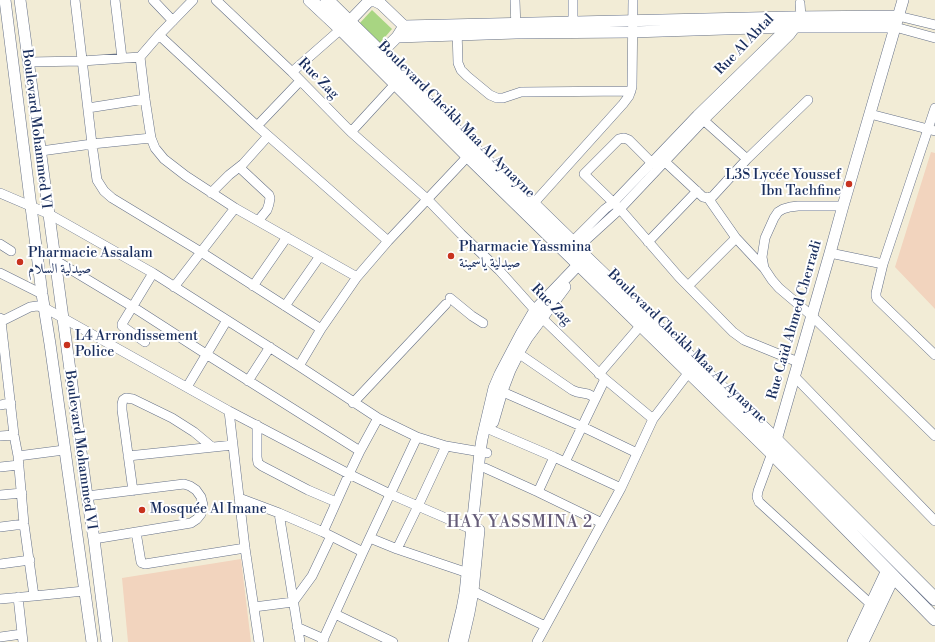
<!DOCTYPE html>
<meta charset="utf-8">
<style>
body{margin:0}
canvas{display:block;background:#f2ecd6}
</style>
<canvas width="935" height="642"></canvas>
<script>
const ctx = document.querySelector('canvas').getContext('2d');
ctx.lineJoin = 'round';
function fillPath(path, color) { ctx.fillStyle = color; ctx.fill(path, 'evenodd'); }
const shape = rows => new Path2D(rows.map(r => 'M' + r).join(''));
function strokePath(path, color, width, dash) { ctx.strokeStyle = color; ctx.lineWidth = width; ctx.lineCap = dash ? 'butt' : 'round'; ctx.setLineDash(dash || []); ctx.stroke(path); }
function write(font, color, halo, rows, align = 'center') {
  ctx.font = font + ' "Libre Bodoni",Amiri,serif'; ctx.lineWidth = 4; ctx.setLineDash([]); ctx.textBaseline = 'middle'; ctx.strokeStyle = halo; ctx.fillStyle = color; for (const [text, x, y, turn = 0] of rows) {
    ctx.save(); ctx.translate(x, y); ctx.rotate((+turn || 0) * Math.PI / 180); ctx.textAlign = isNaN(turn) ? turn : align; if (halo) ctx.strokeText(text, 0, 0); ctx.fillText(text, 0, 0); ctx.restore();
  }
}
fillPath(shape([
 [931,152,935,153,935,309,895,267],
 [241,559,251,642,128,642,122,578]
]), '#f2d4be');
fillPath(shape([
 [372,10,392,29,379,44,358,25]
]), '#a8d582');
const minor = shape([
 [75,0,92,144,97,180,104,191,112,198,201,252,321,329],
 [115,0,122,58],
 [153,0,173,21],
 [193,0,159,35,140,57,145,99,151,138,155,148,164,159,186,176,235,208,357,277],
 [216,0,292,72,351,132,427,199,461,234,499,270,542,318,605,379,653,419,621,488,537,642],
 [515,0,516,30],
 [573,0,573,22],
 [898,16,935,25],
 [895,27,935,38],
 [457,29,458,63,461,70,467,76,490,95,497,98,503,98,521,92,631,91],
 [159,35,257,126,388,241],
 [29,62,82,61,140,57],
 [292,72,341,29],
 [88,108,145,99],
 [935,108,883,264,876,293,876,296,877,299,935,355],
 [870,114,935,131],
 [700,117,747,159],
 [257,126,300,81],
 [351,132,396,83],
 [41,151,92,144,151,138],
 [661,158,703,197,708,198,713,196,747,159,808,100],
 [652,163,629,140,624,138,619,139,584,174,620,209,679,277,733,332,744,340,798,362],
 [239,167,269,195,270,198,269,204,267,210,258,221],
 [0,193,49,214,153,273,299,366,378,418,417,437,446,446,487,453],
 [211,193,229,175,243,164,268,136],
 [708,198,736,238,764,268],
 [533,204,623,104,629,96,632,87,633,0],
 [843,206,798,206,790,207,783,209,778,212,774,218,765,238,762,257,764,268,772,280,779,288,812,316,935,436],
 [572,242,605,209,613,203,697,115,778,36,787,24],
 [648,242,697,191],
 [0,244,11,251],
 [578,250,586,240,620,209,703,121,790,35,796,27,801,17,800,3],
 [830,253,883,264],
 [55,260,133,307,206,354,360,451],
 [0,273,42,294],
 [253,286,287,237],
 [688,286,736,238],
 [174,287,201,252,235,208],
 [450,298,472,316,483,323],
 [285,306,320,256],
 [0,318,1,321,14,435,18,456,24,524,34,596,0,599],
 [0,322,30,307,37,306,45,308,63,318,229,411,349,474,390,494,478,532],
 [145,342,122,326,122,324,153,273],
 [518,353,572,390,577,392,588,394,596,398],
 [299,366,321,329,357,277,388,241,468,156],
 [599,374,641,325],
 [794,376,935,521],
 [248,381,270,347],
 [187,387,227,320],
 [496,389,583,427,637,453],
 [353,403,446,304],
 [0,405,11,403],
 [229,411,245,548,259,642],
 [653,419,689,372],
 [257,425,257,457,258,463,262,466,308,490,336,502],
 [491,430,554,457,621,488],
 [0,436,14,435],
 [446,446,418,506,397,549,468,573],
 [772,453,758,491,757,497,759,502,875,608],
 [18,456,64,450],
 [128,456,233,445],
 [565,462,605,379],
 [0,467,19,465],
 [485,468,538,492,602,523],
 [133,491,122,410,122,404,123,400,126,398,133,399,172,418,194,432,212,447],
 [538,492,554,457],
 [0,495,22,493],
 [87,496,184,484,190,486,196,490,201,497,203,505,201,514,197,519,191,523,94,539],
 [239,498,279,513,323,532,363,552],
 [279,513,300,642],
 [0,527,24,524],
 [136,532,141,562,142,563,145,564,245,548],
 [323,532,349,474,360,451,378,418],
 [370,538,397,549],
 [0,564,30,560],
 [467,588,545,626],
 [34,596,84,591],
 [18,597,23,642],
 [254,607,293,602,312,576,331,536],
 [335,614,393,642],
 [297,627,324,639],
 [0,637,22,634],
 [322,642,363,552,417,437]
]);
const tertiary = shape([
 [5,0,42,294,50,344,92,642],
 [20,0,87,496,94,539,107,642],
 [404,26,791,17,898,16],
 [344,27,369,1,375,1,381,4,404,26,397,37,375,59],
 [397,37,516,33,632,32,786,27,895,27],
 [493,422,502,391,510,370,520,350,527,338,565,287],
 [774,447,830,253,843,206,903,0],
 [463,639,469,613,473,591,479,530],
 [454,642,462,609,465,593,480,452,482,439,494,388,500,374,521,334,535,310,579,264],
 [853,642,887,570],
 [863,642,894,577]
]);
const secondary = shape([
 [310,0,341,29,468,156,772,453,887,570,935,619],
 [327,0,381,53,473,148,533,204,572,242,578,250,776,440,935,599]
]);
strokePath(minor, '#667188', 10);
strokePath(tertiary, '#667188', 12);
strokePath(secondary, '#667188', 14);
strokePath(minor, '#fff', 9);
strokePath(tertiary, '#fff', 11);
strokePath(secondary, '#fff', 13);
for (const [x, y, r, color] of [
 [849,184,4,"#c8321e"],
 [451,256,4,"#c8321e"],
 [20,262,4,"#c8321e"],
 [67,345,4,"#c8321e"],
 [142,510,4,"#c8321e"]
]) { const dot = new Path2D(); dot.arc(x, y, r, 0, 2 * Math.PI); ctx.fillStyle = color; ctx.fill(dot); strokePath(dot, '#fff', 1.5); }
write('14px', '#1b2f5e', '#fff', [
 ["Rue Al Abtal",745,45,-46],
 ["Rue Zag",318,79,45],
 ["Boulevard Cheikh Maa Al Aynayne",456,120,45],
 ["Boulevard Mohammed VI",36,129,83],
 ["Rue Zag",551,305,46],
 ["Rue Caïd Ahmed Cherradi",795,320,-74],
 ["Boulevard Cheikh Maa Al Aynayne",687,347,44],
 ["Boulevard Mohammed VI",80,450,82]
]);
write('14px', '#1b2f5e', '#fff', [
 ["L3S Lycée Youssef",841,176,"right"],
 ["Ibn Tachfine",841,192,"right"],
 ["Pharmacie Yassmina",459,248],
 ["صيدلية ياسمينة",459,264],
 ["Pharmacie Assalam",28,254],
 ["صيدلية السلام",28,270],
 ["L4 Arrondissement",75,337],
 ["Police",75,353],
 ["Mosquée Al Imane",150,510]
], 'left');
ctx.letterSpacing = '1px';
write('16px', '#655c78', '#fff', [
 ["HAY YASSMINA 2",520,523]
]);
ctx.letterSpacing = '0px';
</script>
